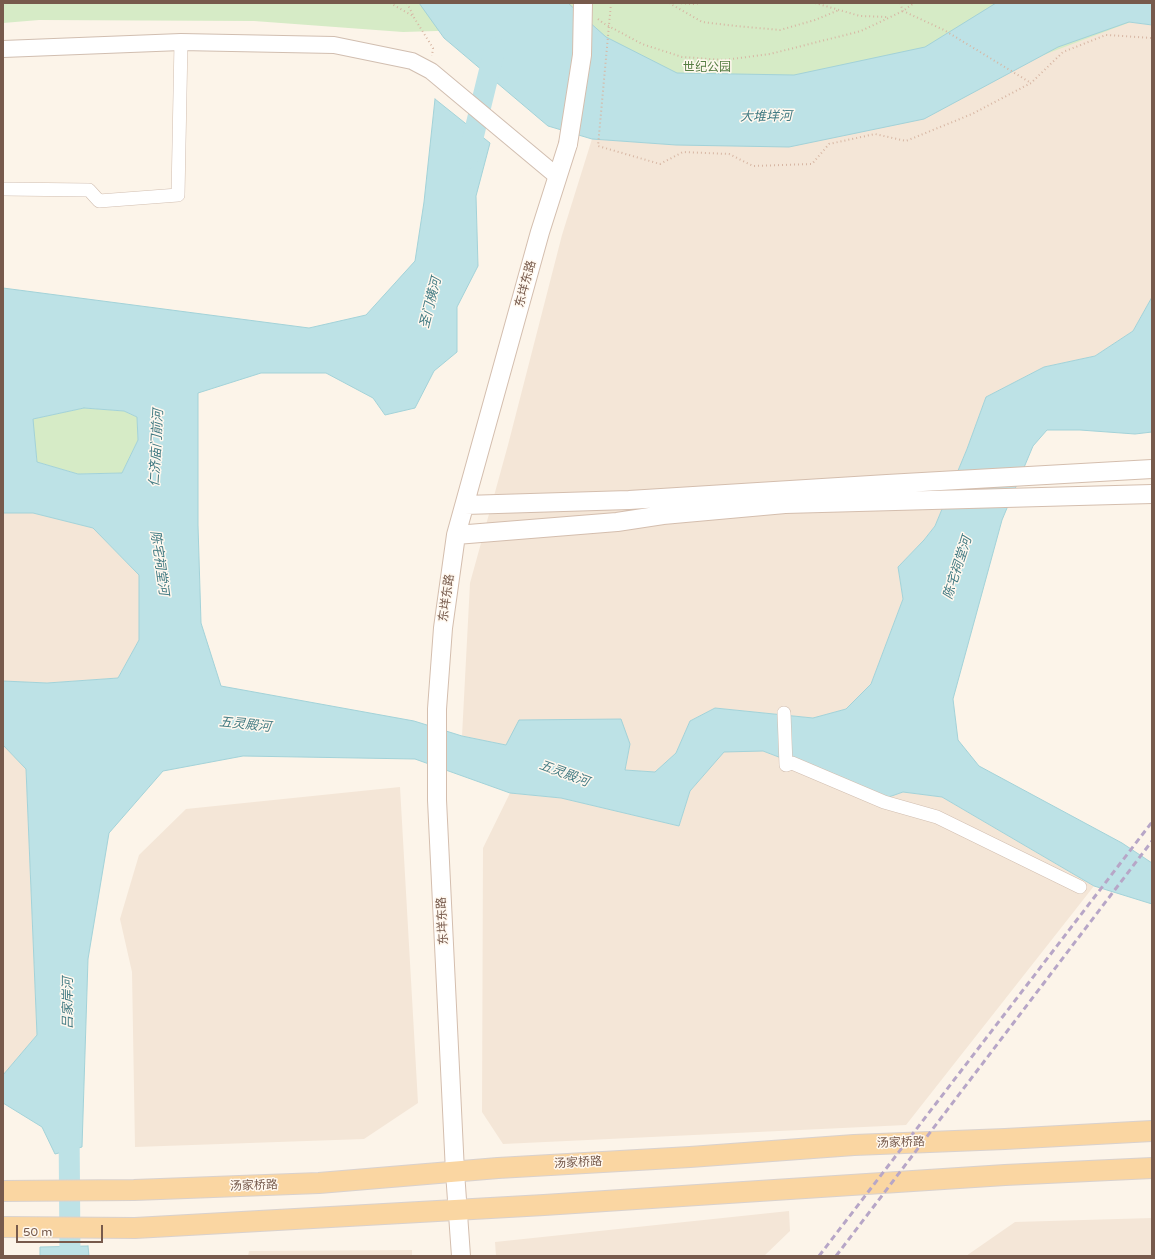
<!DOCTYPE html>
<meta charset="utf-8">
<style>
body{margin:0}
#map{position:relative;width:1155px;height:1259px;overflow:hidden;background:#fcf4e9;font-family:"Varela Round",sans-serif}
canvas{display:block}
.frame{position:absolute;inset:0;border:4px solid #775a4c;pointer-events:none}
.scale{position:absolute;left:16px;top:1225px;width:87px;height:18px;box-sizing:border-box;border:2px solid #775a4c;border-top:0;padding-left:5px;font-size:12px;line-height:14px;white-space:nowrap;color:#775a4c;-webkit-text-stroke:3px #fff8ef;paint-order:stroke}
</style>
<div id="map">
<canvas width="1155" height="1259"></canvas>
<div class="frame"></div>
<div class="scale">50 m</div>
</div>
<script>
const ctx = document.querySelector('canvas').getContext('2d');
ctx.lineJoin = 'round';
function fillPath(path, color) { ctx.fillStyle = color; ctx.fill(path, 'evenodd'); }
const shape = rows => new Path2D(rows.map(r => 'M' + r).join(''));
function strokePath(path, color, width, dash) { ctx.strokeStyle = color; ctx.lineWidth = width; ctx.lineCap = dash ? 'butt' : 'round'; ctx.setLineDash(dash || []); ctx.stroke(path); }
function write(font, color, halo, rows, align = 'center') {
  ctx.font = font + ' "Varela Round","Noto Sans SC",sans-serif'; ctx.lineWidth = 3; ctx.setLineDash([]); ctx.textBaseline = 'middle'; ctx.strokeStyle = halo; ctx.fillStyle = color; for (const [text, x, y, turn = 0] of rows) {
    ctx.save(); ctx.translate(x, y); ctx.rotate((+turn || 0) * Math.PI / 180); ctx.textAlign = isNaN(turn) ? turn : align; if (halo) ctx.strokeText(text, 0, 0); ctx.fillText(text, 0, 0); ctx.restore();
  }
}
fillPath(shape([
 [1129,22,1152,25,1152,297,1133,331,1095,356,1044,367,986,397,967,449,935,526,924,540,898,567,903,599,871,684,846,709,814,718,715,708,690,721,676,753,655,772,625,770,630,744,506,745,462,736,470,583,508,445,562,235,592,139,676,145,1058,47],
 [3,513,33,513,93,528,139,575,139,640,118,678,47,683,3,681],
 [3,745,26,769,37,1035,3,1075],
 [724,751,763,751,886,798,903,792,942,797,1094,886,906,1125,503,1144,482,1112,483,848,510,793,561,798,679,826,690,791],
 [400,787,418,1103,364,1139,135,1147,132,972,120,919,139,855,186,809],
 [789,1211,790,1231,764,1256,496,1256,495,1242],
 [1152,1218,1152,1256,966,1256,1015,1222],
 [412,1250,412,1256,248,1256,249,1251]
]), '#f4e6d7');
fillPath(shape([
 [3,3,1152,3,1144,17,916,103,696,136,470,30,403,32,254,21,39,20,3,23],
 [84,408,124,411,137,417,138,440,122,473,78,474,37,462,32,419]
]), '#d6ebc6');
const water = shape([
 [419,3,568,3,606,37,677,73,794,75,925,47,996,3,1152,3,1152,25,1129,22,1058,47,924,119,789,147,676,145,592,139,548,126,444,38,419,3],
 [435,99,490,143,476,196,478,266,457,307,457,352,434,371,415,408,385,415,373,398,326,373,261,373,198,393,198,525,201,623,221,686,414,721,462,736,506,745,519,720,621,719,630,744,625,770,655,772,676,753,690,721,715,708,813,718,846,709,871,684,903,599,898,567,924,540,935,526,967,449,986,397,1044,367,1095,356,1133,331,1152,297,1152,432,1135,434,1080,430,1047,430,1033,446,1002,520,953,699,958,740,979,766,1122,843,1152,863,1152,904,1094,886,942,797,903,792,886,798,763,751,724,752,690,791,679,826,561,798,510,793,415,759,243,756,163,771,109,833,88,959,82,1147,55,1154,42,1127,3,1103,3,1075,37,1035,26,769,3,745,3,681,47,683,118,678,139,640,139,575,93,528,33,513,3,513,3,288,309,328,366,315,415,261,424,202,435,99],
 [84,408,124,411,137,417,138,440,122,473,78,474,37,462,33,419,84,408],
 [88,1246,89,1256,40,1256,40,1247,88,1246]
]);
fillPath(water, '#bde2e6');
strokePath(water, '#a3d2d8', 1);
strokePath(shape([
 [468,158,495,48],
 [69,1121,70,1256]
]), '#bde2e6', 21);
const minor = shape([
 [3,189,89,190,99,201,178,195,181,42],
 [784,713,786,765,792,763,884,802,937,817,1080,887]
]);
const tertiary = shape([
 [3,49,181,42,334,45,412,61,431,71,558,177]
]);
const secondary = shape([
 [465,505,629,500,887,484,1152,469],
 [456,535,617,522,663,515,785,504,1152,494],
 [461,1256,455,1172,437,800,437,709,443,628,456,535,540,232,568,144]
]);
const primary = shape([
 [3,1191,134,1190,319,1183,498,1168,690,1157,854,1145,1005,1139,1152,1131],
 [3,1227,135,1228,544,1205,1005,1175,1152,1168]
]);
strokePath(minor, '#d1beb0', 14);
strokePath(tertiary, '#d1beb0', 18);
strokePath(secondary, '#d4beae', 20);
strokePath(primary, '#d9d1cd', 22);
strokePath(shape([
 [390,3,413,16,433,48,432,56],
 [407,3,413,15],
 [611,3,598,146,660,164,683,152,729,154,753,166,812,164,829,144,875,134,906,141,972,114,1031,83,1063,52,1106,35,1152,38],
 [669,3,702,22,736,26,780,30,815,20,839,10],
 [677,3,695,4,700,3],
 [815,3,860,16,888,17],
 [900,3,903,11,944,30,1031,83],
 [598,19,603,23,642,44,682,57,724,60,770,54,861,31,903,11,914,3]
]), '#d7b6a3', 2, [1, 3]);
strokePath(minor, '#fff', 13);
strokePath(tertiary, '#fff', 16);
strokePath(secondary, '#fff', 18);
strokePath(primary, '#fad6a2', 20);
strokePath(shape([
 [819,1256,1152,822],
 [836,1256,1152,841]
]), '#b7a6c7', 3, [6, 4]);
const secondaryBridge = shape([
 [568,144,582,55,583,3]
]);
strokePath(secondaryBridge, '#d4beae', 20, []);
strokePath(secondaryBridge, '#fff', 18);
write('12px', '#567d43', '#fff8ef', [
 ["世纪公园",707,68]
]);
write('12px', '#775a4c', '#fff8ef', [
 ["东垟东路",526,284,-75],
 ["东垟东路",447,598,-82],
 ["东垟东路",443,921,-93],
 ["汤家桥路",901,1143,-2],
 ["汤家桥路",578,1163,-3],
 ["汤家桥路",254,1186,-2]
]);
write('italic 13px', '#437b83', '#fff8ef', [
 ["大堆垟河",766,117,-1],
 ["圣门横河",431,303,-76],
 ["仁济庙门前河",157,448,-87],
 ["陈宅祠堂河",159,563,82],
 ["陈宅祠堂河",958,568,-72],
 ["五灵殿河",245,725,6],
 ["五灵殿河",564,774,20],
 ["吕家岸河",69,1003,-90]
]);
</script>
